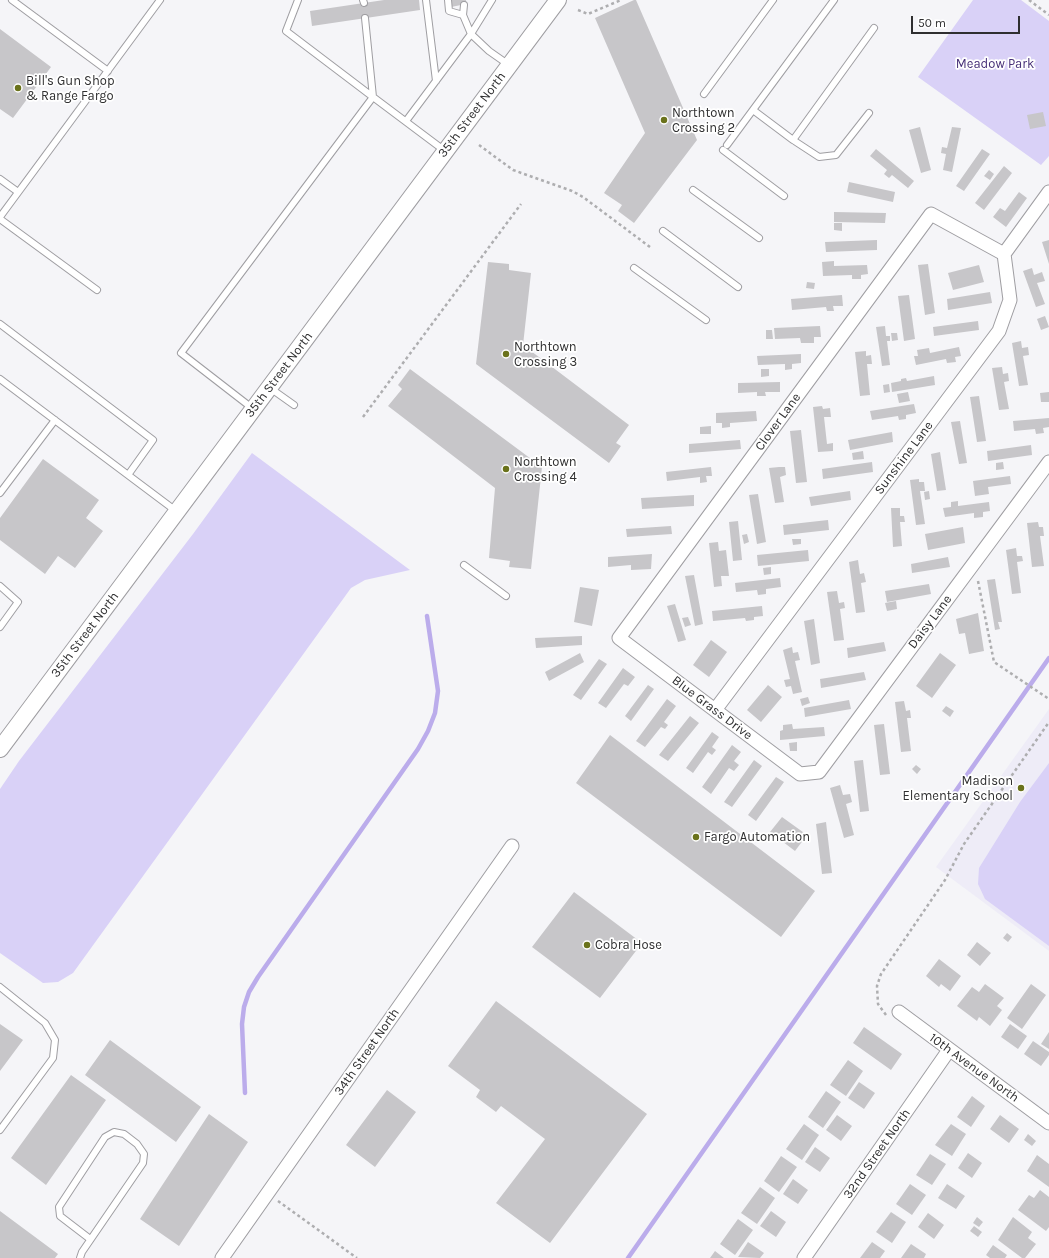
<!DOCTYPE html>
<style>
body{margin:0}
#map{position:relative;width:1049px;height:1258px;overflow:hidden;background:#f5f5f8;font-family:Karla,sans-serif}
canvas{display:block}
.scale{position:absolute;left:911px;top:16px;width:109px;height:18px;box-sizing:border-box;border:2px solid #2f2f30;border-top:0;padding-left:5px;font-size:12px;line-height:14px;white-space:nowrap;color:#2f2f30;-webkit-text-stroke:3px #fff;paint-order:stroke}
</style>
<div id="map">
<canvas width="1049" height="1258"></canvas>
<div class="scale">50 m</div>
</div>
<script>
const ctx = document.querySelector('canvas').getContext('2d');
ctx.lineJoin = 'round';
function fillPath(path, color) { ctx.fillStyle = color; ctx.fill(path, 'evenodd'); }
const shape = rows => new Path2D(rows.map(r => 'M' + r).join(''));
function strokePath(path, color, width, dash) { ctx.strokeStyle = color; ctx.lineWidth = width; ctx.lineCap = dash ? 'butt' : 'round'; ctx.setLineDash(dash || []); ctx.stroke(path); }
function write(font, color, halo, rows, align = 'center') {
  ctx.font = font + ' Karla,sans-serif'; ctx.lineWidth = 3.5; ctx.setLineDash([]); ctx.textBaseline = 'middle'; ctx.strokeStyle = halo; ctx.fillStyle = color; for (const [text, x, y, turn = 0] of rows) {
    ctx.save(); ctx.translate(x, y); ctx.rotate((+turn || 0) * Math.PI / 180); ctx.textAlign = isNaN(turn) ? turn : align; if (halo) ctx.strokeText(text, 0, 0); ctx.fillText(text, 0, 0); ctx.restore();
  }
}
fillPath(shape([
 [1049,709,1049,951,936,867]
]), '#eeecf7');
fillPath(shape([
 [973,0,1021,0,1049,21,1049,156,1041,165,918,77],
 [252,453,410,570,365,580,351,588,73,973,58,982,43,983,0,953,0,789,19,761,193,534],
 [1049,763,1049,946,985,899,978,884,979,868,1020,802]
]), '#d9d1f7');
strokePath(shape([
 [245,1093,242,1024,244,1007,249,992,258,977,418,749,428,731,435,713,438,691,427,616],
 [628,1258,1049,658]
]), '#bbaceb', 4.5);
fillPath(shape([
 [384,0,419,0,420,10,312,26,310,11],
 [450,0,466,0,466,4,451,7],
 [634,0,636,0,697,140,634,223,618,211,622,205,604,193,645,133,595,18],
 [0,29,51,67,13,118,0,109],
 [1043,112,1046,126,1030,129,1027,115],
 [920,127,931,170,921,173,909,130],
 [952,127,961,128,952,172,943,170,946,154,941,153,942,147,947,148],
 [876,149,914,181,908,188,892,175,889,178,884,174,887,170,870,156],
 [982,149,990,154,964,191,956,186],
 [1004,166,1012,173,984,210,975,203],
 [989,170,994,174,990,180,984,176],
 [849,182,895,192,893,202,847,192],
 [1019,192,1027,198,1006,227,993,217,1000,208,1005,211],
 [834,212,886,213,885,223,834,222],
 [834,223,842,223,842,231,834,230],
 [877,240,877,250,826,252,825,242],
 [1049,240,1049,264,1042,242],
 [834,261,834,266,867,265,868,274,861,275,861,279,852,279,852,275,823,276,822,262],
 [488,262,509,264,509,270,531,273,523,345,629,425,616,443,621,446,609,463,476,364],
 [928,264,935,313,925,315,918,265],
 [979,265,984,282,953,290,948,273],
 [1032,268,1034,275,1042,272,1045,281,1037,283,1045,304,1036,307,1023,271],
 [807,282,815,283,814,289,806,288],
 [990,292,992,303,948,310,947,299],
 [842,295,843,306,833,306,834,311,827,311,826,307,792,310,791,299],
 [909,295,915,339,904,341,898,296],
 [1045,316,1049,327,1041,330,1037,319],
 [978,321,979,330,934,336,933,327],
 [820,326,821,337,814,337,814,343,801,343,800,338,775,339,774,328],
 [885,326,886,336,890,336,890,341,887,341,890,365,882,366,876,327],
 [766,330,772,330,773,339,766,339],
 [891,333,897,333,898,340,892,341],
 [1021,341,1022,348,1028,347,1029,355,1023,356,1028,385,1019,386,1012,343],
 [959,347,961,356,955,357,956,362,947,363,946,359,916,365,914,356,918,356,917,350,929,348,930,353],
 [866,351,866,356,871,355,872,364,867,364,870,395,860,396,855,352],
 [801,354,801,363,792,364,792,369,785,370,785,364,758,365,757,356],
 [1002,367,1003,374,1008,373,1009,381,1004,382,1009,409,999,410,992,368],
 [410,369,542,467,531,569,509,567,510,561,489,558,495,488,388,406,402,389,398,385],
 [761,369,769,369,769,376,761,377],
 [934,376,935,385,892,392,891,383,901,381,901,379,906,378,907,381],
 [780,382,780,392,765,392,766,396,757,396,757,392,738,393,738,383],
 [889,384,890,392,884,393,883,385],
 [908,392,910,401,899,403,897,394],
 [1049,392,1049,402,1041,402,1040,393],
 [979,396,986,441,977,442,970,397],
 [914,404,916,413,906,415,906,419,899,420,898,416,872,420,870,411],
 [822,406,823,409,830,408,831,417,824,417,827,444,833,443,833,451,818,452,813,407],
 [756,411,757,421,730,423,730,427,722,428,722,423,716,423,716,413],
 [1049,418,1049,427,1043,428,1044,433,1036,434,1035,429,1014,431,1013,421],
 [960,421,967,463,959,464,951,422],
 [711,426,711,434,700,434,700,427],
 [801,430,807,482,796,483,790,431],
 [892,432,893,442,850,450,848,440],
 [740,440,741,449,689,453,689,444],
 [1031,445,1032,455,988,461,987,451],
 [863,451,864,459,853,460,852,453],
 [940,452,946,490,937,491,931,454],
 [43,459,99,500,86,518,103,531,75,568,58,556,45,574,0,540,0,518],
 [872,462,873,472,823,479,822,469],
 [1003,462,1004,469,996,470,996,463],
 [711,467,712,476,706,476,707,482,700,483,700,477,667,481,666,472],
 [779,467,785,467,786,475,780,477,784,502,775,503,769,468],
 [1010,476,1011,484,988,487,989,494,975,496,973,481],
 [919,479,919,482,924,482,925,491,920,491,925,524,916,525,910,480],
 [850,491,851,500,811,506,809,497],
 [929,491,930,499,925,500,924,492],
 [758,494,766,542,757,544,749,495],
 [694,495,694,506,642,509,641,498],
 [958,501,958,506,989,502,990,511,983,512,983,517,974,518,974,513,945,517,943,508,951,507,951,502],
 [891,508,900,508,900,516,904,516,905,522,900,522,902,546,893,547],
 [828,520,829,530,784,535,783,525],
 [738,521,742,560,733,561,729,522],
 [1038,522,1039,527,1043,527,1044,536,1040,536,1044,566,1032,567,1027,523],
 [671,526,672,534,627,537,626,529],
 [963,527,965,543,928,550,925,534],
 [747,534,749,542,744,544,742,535],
 [792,539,801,539,801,544,793,545],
 [718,542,719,551,726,550,729,576,721,576,722,586,714,587,709,543],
 [1016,548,1017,556,1022,556,1023,561,1017,562,1021,593,1012,594,1006,550],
 [808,550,809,561,758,566,757,555],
 [652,554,651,569,631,570,631,565,608,567,608,557],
 [948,557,950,567,912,573,911,564],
 [858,560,860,574,864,573,866,582,861,583,865,612,856,613,849,562],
 [771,567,771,574,764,575,763,568],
 [694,575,703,624,695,626,685,576],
 [780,578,781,587,766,589,766,594,758,595,757,590,736,592,735,583],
 [995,579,1002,622,998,622,1000,629,995,630,987,580],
 [929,584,931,594,887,602,885,591],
 [580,587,599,590,592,626,574,622],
 [837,591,839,603,844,602,845,608,840,609,844,640,834,641,827,592],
 [896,601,897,609,887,611,885,603],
 [675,604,686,640,678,642,667,606],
 [762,606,763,616,754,617,754,620,746,621,745,618,713,621,712,611],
 [978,613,984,651,969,654,965,633,959,634,956,619],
 [688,617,691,625,685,627,682,618],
 [814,619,820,663,811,665,804,621],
 [582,636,582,645,536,648,535,638],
 [711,640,727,652,709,677,693,665],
 [884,642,886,651,848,658,847,648],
 [792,647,793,653,798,652,800,660,795,661,802,692,793,694,791,686,786,687,784,680,790,679,783,650],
 [580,653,584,662,549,681,545,672],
 [940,653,956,665,932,698,916,686],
 [599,659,607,664,581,700,573,695],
 [623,668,635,677,628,686,624,684,606,708,598,703],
 [864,672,866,680,821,688,820,679],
 [648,685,654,689,631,721,625,716],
 [768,685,782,697,761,722,747,710],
 [808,697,810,703,802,706,800,699],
 [667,699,676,706,664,722,668,725,665,729,661,727,645,747,636,741],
 [849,700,851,709,805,717,804,708],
 [904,701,906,711,910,710,911,718,907,718,911,751,901,752,895,702],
 [946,706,954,711,950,717,942,711],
 [690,716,699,723,668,761,659,755],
 [792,724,793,729,824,727,825,736,780,740,780,731,783,730,783,725],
 [884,724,890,774,880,775,874,725],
 [712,732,719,737,712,747,716,750,712,755,708,752,693,773,686,768],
 [610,735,815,891,781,937,576,783],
 [797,742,797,751,790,751,789,743],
 [732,745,741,752,734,761,739,765,734,771,729,768,711,794,702,787],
 [754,760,762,766,732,807,724,802],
 [863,760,869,811,860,812,854,761],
 [916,765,921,769,917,774,912,769],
 [776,777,784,782,756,821,748,815],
 [840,785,843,795,850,794,852,802,846,804,854,835,844,838,830,788],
 [782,817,807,835,795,851,770,832],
 [826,822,832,873,822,874,816,824],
 [574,892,642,943,600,998,532,947],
 [1007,933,1012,937,1008,942,1003,938],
 [977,942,991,953,980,966,967,955],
 [939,959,961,976,950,991,941,984,939,987,926,976],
 [985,984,1004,998,997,1006,1002,1010,990,1026,979,1017,977,1021,957,1006,972,987,979,992],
 [1031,984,1046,995,1022,1029,1007,1018],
 [496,1001,647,1114,550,1243,496,1203,545,1139,501,1106,496,1112,476,1097,480,1090,448,1066],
 [0,1024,23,1040,0,1071],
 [1010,1024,1027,1036,1018,1049,1001,1037],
 [864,1027,902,1054,891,1070,853,1043],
 [1049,1032,1049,1049,1041,1044],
 [110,1040,201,1107,176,1142,85,1075],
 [1033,1041,1049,1052,1049,1055,1041,1066,1024,1054],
 [848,1060,863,1071,846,1096,830,1085],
 [71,1075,106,1100,46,1185,11,1158],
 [859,1082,875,1093,864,1109,848,1098],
 [387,1090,416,1112,375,1167,346,1145],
 [826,1091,841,1102,823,1128,808,1117],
 [972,1096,985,1106,971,1127,957,1117],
 [209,1114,248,1142,179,1246,140,1219],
 [837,1115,852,1126,841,1141,826,1130],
 [1000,1115,1019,1129,1009,1143,990,1129],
 [804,1124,819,1135,802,1160,786,1149],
 [951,1124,966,1134,952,1156,935,1145],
 [1028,1134,1036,1141,1032,1146,1024,1140],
 [815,1147,830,1158,820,1172,805,1162],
 [968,1153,982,1163,972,1178,958,1168],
 [930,1154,946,1164,932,1185,916,1175],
 [1037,1155,1049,1164,1049,1187,1027,1171],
 [781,1156,797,1167,779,1192,764,1181],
 [793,1179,808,1190,798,1204,783,1194],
 [910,1184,926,1195,912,1215,896,1204],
 [947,1184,965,1196,956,1209,938,1198],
 [760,1187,775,1198,757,1224,741,1213],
 [1040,1190,1049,1197,1049,1227,1046,1231,1018,1210,1029,1195,1034,1198],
 [0,1211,58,1254,55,1258,0,1258],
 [771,1211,786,1222,776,1237,760,1226],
 [891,1212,906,1222,892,1243,876,1232],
 [928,1213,944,1225,934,1239,918,1227],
 [977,1217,983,1222,979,1227,973,1223],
 [1013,1217,1032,1232,1028,1238,1036,1244,1025,1258,1022,1258,998,1240],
 [738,1219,753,1230,735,1255,720,1244],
 [974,1226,982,1232,978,1237,970,1231],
 [748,1242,764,1253,760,1258,738,1257],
 [872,1242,885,1251,880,1258,860,1258],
 [911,1244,926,1254,924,1258,901,1258],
 [993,1245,1007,1255,1005,1258,990,1258,986,1255],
 [715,1251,724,1258,710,1258]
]), '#c7c6c9');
const service = shape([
 [12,0,108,71],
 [298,0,286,31,373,97],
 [363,0,364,3],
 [426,0,436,81],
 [448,0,449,11,463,15],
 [492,0,471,34,489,51,509,65],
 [365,18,373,97],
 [704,94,773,0],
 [753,110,793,140,874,28],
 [406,121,471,34,463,15,464,5],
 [793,140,819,157,836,155,869,113],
 [727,145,834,0],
 [723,150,784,196],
 [0,179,18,192],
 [693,190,759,238],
 [0,217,160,0],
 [0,219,97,290],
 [663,231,738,287],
 [634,268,706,320],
 [0,324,153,440,128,475],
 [0,379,176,511],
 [270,388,294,405],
 [252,408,181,353,373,97,445,151],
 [0,493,55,420],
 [464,565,506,596],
 [0,586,18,602,0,627],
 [0,987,45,1023,55,1040,53,1058,0,1130],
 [80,1258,82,1252,143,1163,144,1154,137,1144,124,1134,114,1132,105,1137,59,1207,60,1216,90,1239]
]);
const minor = shape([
 [1004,254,931,214,619,638,800,774,819,772,1049,462],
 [715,710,999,331,1010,300,1004,254,1049,192],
 [899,1012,1049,1123],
 [222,1258,512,846],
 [804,1258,949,1050]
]);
const tertiary = shape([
 [0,749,558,0]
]);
strokePath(service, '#9f9ea2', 8);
strokePath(minor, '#9f9ea2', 15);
strokePath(tertiary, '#9f9ea2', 18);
strokePath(shape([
 [1029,0,1049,15],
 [578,10,588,14,621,0],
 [479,145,513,170,572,191,583,197,650,247],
 [363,417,521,204],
 [978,581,994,662,1049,699],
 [886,1015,878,1004,877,986,881,974,945,880,964,844,1049,722],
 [278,1201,357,1258]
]), '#aeaeb0', 2.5, [3, 3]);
strokePath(service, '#fff', 6);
strokePath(minor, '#fff', 13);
strokePath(tertiary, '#fff', 16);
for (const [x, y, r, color] of [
 [18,88,4,"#6a721b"],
 [664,120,4,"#6a721b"],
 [506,354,4,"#6a721b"],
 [506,469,4,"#6a721b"],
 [1021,788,4,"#6a721b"],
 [696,837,4,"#6a721b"],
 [587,945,4,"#6a721b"]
]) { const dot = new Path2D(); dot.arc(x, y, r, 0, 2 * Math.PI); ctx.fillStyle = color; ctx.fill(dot); strokePath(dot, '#fff', 1.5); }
write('13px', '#473078', '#fff', [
 ["Meadow Park",995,64]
]);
write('13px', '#2f2f30', '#fff', [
 ["Bill's Gun Shop",26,81],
 ["& Range Fargo",26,96],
 ["Northtown",672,113],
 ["Crossing 2",672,128],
 ["Northtown",514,347],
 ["Crossing 3",514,362],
 ["Northtown",514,462],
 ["Crossing 4",514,477],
 ["Madison",1013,781,"right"],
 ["Elementary School",1013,796,"right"],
 ["Fargo Automation",704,837],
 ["Cobra Hose",595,945]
], 'left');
write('13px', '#2f2f30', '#fff', [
 ["35th Street North",472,115,-53],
 ["35th Street North",279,375,-53],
 ["Clover Lane",778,422,-54],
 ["Sunshine Lane",904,458,-53],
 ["Daisy Lane",930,622,-53],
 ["35th Street North",85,635,-53],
 ["Blue Grass Drive",712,708,37],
 ["34th Street North",367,1052,-55],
 ["10th Avenue North",974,1068,36],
 ["32nd Street North",877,1154,-55]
]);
</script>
